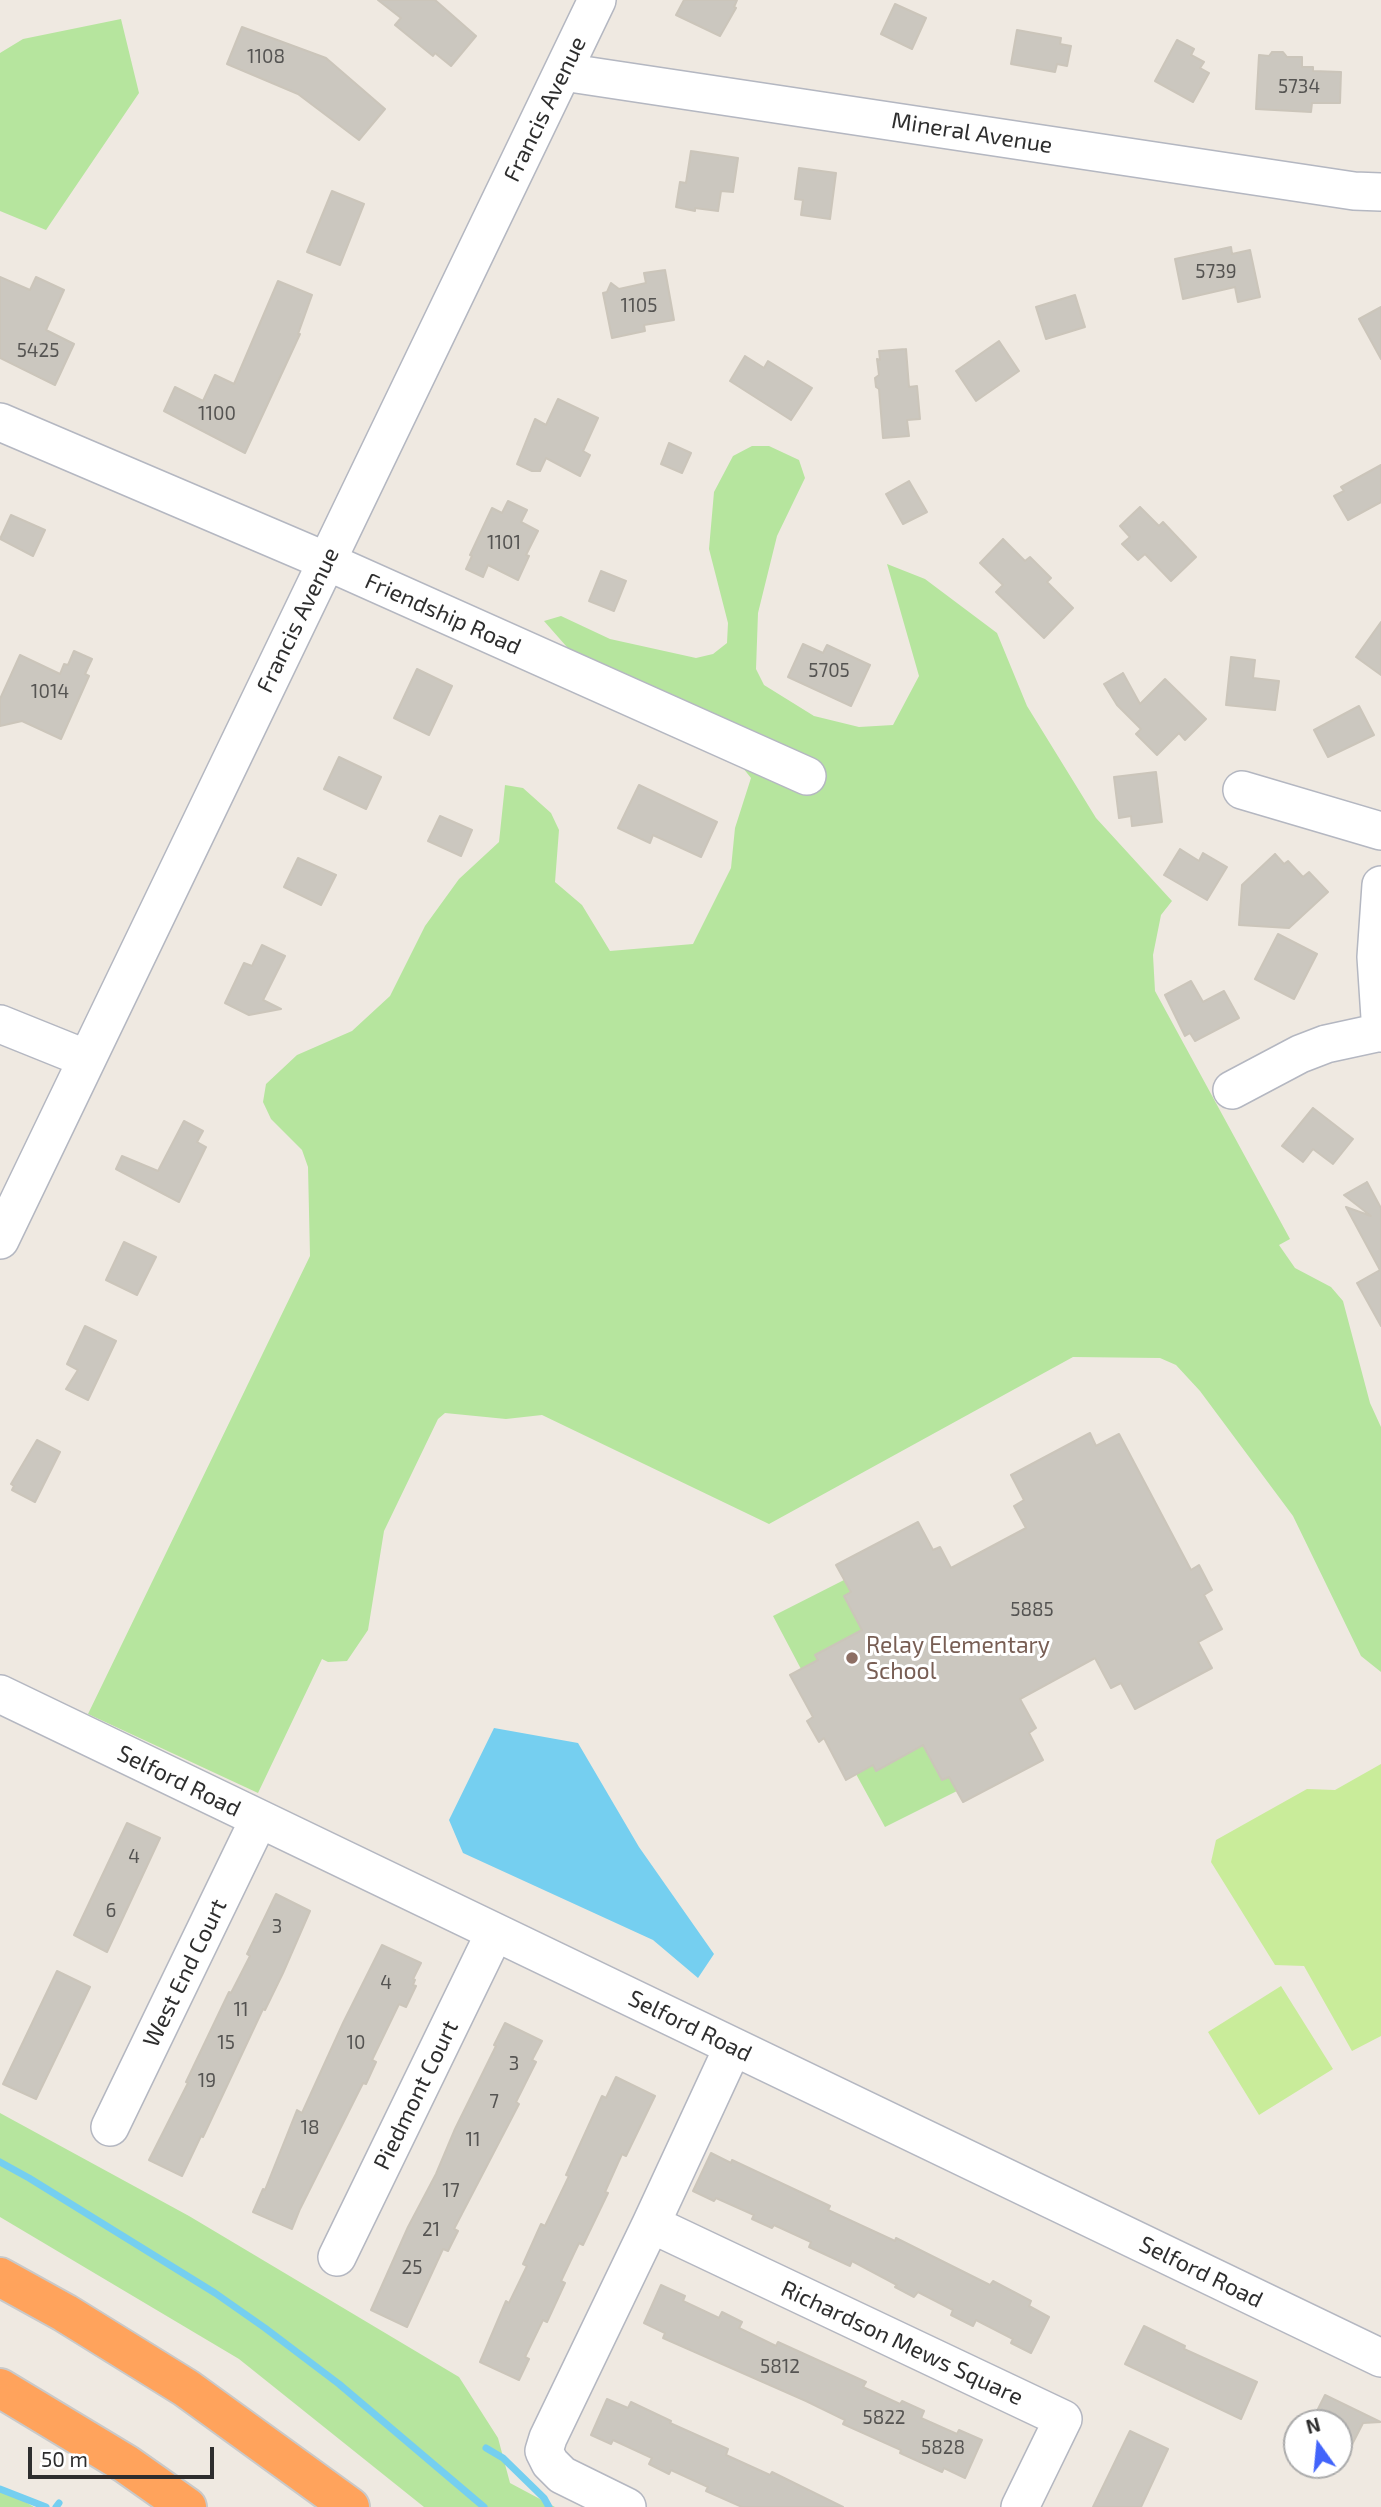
<!DOCTYPE html>
<style>
body{margin:0}
#map{position:relative;width:1381px;height:2507px;overflow:hidden;background:#efe9e1;font-family:"Exo 2",sans-serif}
canvas{display:block}
.north{position:absolute;left:1283px;top:2409px;width:70px;height:70px;box-sizing:border-box;background:#fff;border:2px solid #ababab;border-radius:50%;rotate:345deg;font-size:19px;font-weight:700;line-height:28px;text-align:center;color:#2e2e2e}
.north::after{content:'';display:block;margin:auto;width:24px;height:32px;background:#4264fb;clip-path:polygon(50% 0,100% 100%,50% 72%,0 100%)}
.scale{position:absolute;left:28px;top:2447px;width:186px;height:32px;box-sizing:border-box;border:4px solid #2e2e2e;border-top:0;padding-left:9px;font-size:21px;line-height:24px;white-space:nowrap;color:#2e2e2e;-webkit-text-stroke:5px #fff;paint-order:stroke}
</style>
<div id="map">
<canvas width="1381" height="2507"></canvas>
<div class="north">N</div>
<div class="scale">50 m</div>
</div>
<script>
const ctx = document.querySelector('canvas').getContext('2d');
ctx.lineJoin = 'round';
function fillPath(path, color) { ctx.fillStyle = color; ctx.fill(path, 'evenodd'); }
const shape = rows => new Path2D(rows.map(r => 'M' + r).join(''));
function strokePath(path, color, width, dash) { ctx.strokeStyle = color; ctx.lineWidth = width; ctx.lineCap = dash ? 'butt' : 'round'; ctx.setLineDash(dash || []); ctx.stroke(path); }
function write(font, color, halo, rows, align = 'center') {
  ctx.font = font + ' "Exo 2",sans-serif'; ctx.lineWidth = 6; ctx.setLineDash([]); ctx.textBaseline = 'middle'; ctx.strokeStyle = halo; ctx.fillStyle = color; for (const [text, x, y, turn = 0] of rows) {
    ctx.save(); ctx.translate(x, y); ctx.rotate((+turn || 0) * Math.PI / 180); ctx.textAlign = isNaN(turn) ? turn : align; if (halo) ctx.strokeText(text, 0, 0); ctx.fillText(text, 0, 0); ctx.restore();
  }
}
fillPath(shape([
 [121,19,139,93,46,230,0,211,0,53,23,39],
 [752,446,769,446,799,460,805,478,777,536,758,613,756,669,764,685,814,716,859,727,893,725,919,676,887,564,925,579,997,633,1027,706,1096,818,1172,901,1161,915,1153,955,1155,991,1290,1239,1279,1245,1295,1268,1331,1287,1343,1301,1370,1403,1381,1427,1381,1672,1361,1656,1293,1516,1200,1391,1176,1365,1160,1358,1073,1357,769,1524,542,1415,506,1419,445,1413,438,1419,384,1531,368,1630,347,1661,328,1662,322,1659,258,1793,88,1714,310,1256,308,1167,302,1150,271,1119,263,1102,266,1084,297,1055,352,1031,390,996,425,926,459,879,499,842,505,785,523,788,551,813,559,830,555,882,582,905,610,951,693,944,731,868,735,828,751,778,739,763,581,663,544,621,561,616,610,639,696,658,713,654,727,643,728,623,709,549,714,492,733,456],
 [844,1580,851,1592,844,1596,878,1643,845,1639,815,1655,818,1660,801,1669,773,1616],
 [922,1725,925,1749,942,1780,949,1776,957,1791,885,1827,856,1774,873,1765,876,1770,906,1754],
 [0,2113,189,2216,459,2377,498,2438,510,2483,555,2507,424,2507,239,2359,0,2217],
 [0,2487,34,2507,0,2507]
]), '#b6e59e');
fillPath(shape([
 [1381,1764,1381,2036,1352,2051,1304,1966,1275,1965,1211,1862,1216,1840,1307,1789,1335,1790],
 [1281,1986,1333,2069,1259,2115,1208,2032]
]), '#c9ec9a');
fillPath(shape([
 [494,1728,578,1743,639,1847,714,1954,698,1978,653,1940,463,1853,449,1820]
]), '#75cff0');
strokePath(shape([
 [0,2162,29,2178,215,2293,265,2328,339,2384,484,2507],
 [486,2448,503,2458,544,2498,549,2507],
 [0,2489,46,2507],
 [56,2507,59,2503]
]), '#75cff0', 7);
const building = shape([
 [378,0,435,0,476,36,451,66,435,53,433,56,395,25,401,18,378,0],
 [684,0,737,0,734,7,736,8,720,36,676,15,684,0],
 [895,4,926,18,912,49,881,34,895,4],
 [242,27,326,58,385,109,359,140,298,94,227,64,242,27],
 [1017,30,1061,38,1060,44,1071,46,1067,66,1057,64,1055,72,1011,64,1017,30],
 [1177,40,1194,49,1191,55,1204,62,1200,68,1209,73,1193,102,1155,81,1177,40],
 [1272,52,1283,52,1287,57,1302,57,1302,67,1313,67,1313,71,1341,72,1340,103,1312,103,1311,112,1256,109,1259,55,1269,56,1272,52],
 [691,151,738,158,733,192,721,191,718,211,695,208,695,211,676,207,680,182,686,183,691,151],
 [799,168,836,173,830,219,801,215,803,200,795,199,799,168],
 [332,191,364,204,340,265,307,252,332,191],
 [1231,247,1232,254,1250,250,1260,297,1238,302,1235,287,1183,299,1175,259,1231,247],
 [665,270,674,320,644,325,645,331,612,338,603,293,607,292,611,283,619,289,646,283,644,273,665,270],
 [0,277,30,290,36,277,64,290,46,330,74,344,55,385,0,358,0,277],
 [278,281,312,295,298,334,300,334,245,453,164,411,175,387,203,401,215,375,234,384,278,281],
 [1075,295,1085,327,1046,339,1036,307,1075,295],
 [1381,307,1381,359,1359,319,1381,307],
 [999,341,1019,371,976,401,956,371,999,341],
 [906,349,909,387,917,386,920,419,907,420,909,436,883,438,879,389,876,387,875,378,879,375,877,359,880,360,879,351,906,349],
 [745,356,764,368,768,361,812,388,791,420,730,381,745,356],
 [558,399,598,418,583,451,590,455,580,476,546,458,540,471,532,471,517,464,535,419,546,425,558,399],
 [669,443,691,453,682,473,661,464,669,443],
 [1381,465,1381,502,1348,520,1334,496,1344,491,1341,487,1381,465],
 [909,481,927,512,903,524,886,494,909,481],
 [508,501,527,510,521,522,538,531,526,555,529,556,518,580,488,565,483,577,466,569,472,556,470,555,492,508,502,513,508,501],
 [1140,507,1159,526,1163,522,1196,557,1171,581,1145,554,1138,560,1122,544,1130,537,1120,526,1140,507],
 [11,515,45,530,33,556,0,539,11,515],
 [1003,539,1025,561,1030,557,1051,578,1047,582,1073,608,1044,638,996,592,1003,585,980,563,1003,539],
 [601,571,626,581,614,611,589,601,601,571],
 [1381,622,1381,675,1356,657,1381,622],
 [803,644,823,653,827,645,870,665,851,706,788,677,803,644],
 [74,651,92,659,85,674,89,676,61,739,22,721,0,726,0,699,20,655,60,674,64,664,68,665,74,651],
 [1231,657,1255,660,1253,678,1279,681,1275,710,1226,705,1231,657],
 [417,669,452,686,429,735,394,718,417,669],
 [1123,673,1140,704,1165,679,1206,719,1185,740,1179,733,1157,755,1136,734,1141,729,1117,705,1104,684,1123,673],
 [1359,706,1374,735,1328,757,1314,730,1359,706],
 [339,757,381,777,366,809,324,789,339,757],
 [1156,772,1162,822,1132,826,1131,816,1119,818,1114,777,1156,772],
 [639,785,717,822,701,857,653,835,650,843,618,828,639,785],
 [440,816,472,830,461,856,428,841,440,816],
 [1180,849,1199,861,1203,853,1227,867,1207,900,1164,875,1180,849],
 [1275,854,1284,864,1288,861,1303,877,1309,872,1328,892,1289,928,1239,925,1242,885,1275,854],
 [298,858,336,875,321,905,284,887,298,858],
 [1278,934,1317,954,1294,999,1255,979,1278,934],
 [262,945,285,956,263,1000,281,1009,249,1015,225,1003,244,963,252,966,262,945],
 [1191,981,1203,1002,1224,991,1239,1018,1195,1041,1190,1033,1185,1036,1165,995,1191,981],
 [1313,1108,1353,1139,1333,1164,1313,1149,1303,1162,1282,1146,1313,1108],
 [184,1121,203,1131,197,1142,206,1147,179,1202,116,1169,122,1156,158,1171,184,1121],
 [1367,1182,1381,1208,1381,1326,1357,1283,1380,1270,1346,1207,1371,1216,1344,1195,1367,1182],
 [124,1242,156,1257,137,1295,106,1280,124,1242],
 [85,1326,116,1341,88,1400,66,1389,78,1370,67,1364,85,1326],
 [1090,1433,1096,1446,1119,1434,1191,1570,1199,1565,1212,1590,1204,1595,1222,1629,1198,1642,1212,1668,1135,1709,1121,1683,1111,1688,1095,1658,1020,1699,1036,1728,1029,1733,1043,1760,963,1802,949,1777,942,1780,923,1745,876,1771,873,1765,846,1780,824,1738,819,1742,807,1721,813,1717,790,1675,818,1660,815,1655,862,1630,844,1596,851,1592,836,1565,918,1522,933,1550,940,1547,951,1568,1026,1528,1014,1506,1024,1500,1011,1475,1090,1433],
 [37,1440,60,1452,35,1502,12,1490,14,1486,11,1484,37,1440],
 [127,1823,160,1838,107,1952,74,1935,127,1823],
 [276,1894,310,1911,283,1973,265,2010,263,2009,203,2137,201,2136,182,2176,149,2160,188,2083,186,2082,229,1992,231,1993,250,1956,247,1954,276,1894],
 [382,1945,421,1963,413,1979,415,1980,413,1985,416,1986,406,2007,399,2004,372,2060,376,2062,366,2084,363,2083,300,2209,292,2229,253,2212,263,2189,265,2190,297,2110,302,2113,343,2023,382,1945],
 [57,1971,90,1987,36,2099,3,2084,57,1971],
 [505,2023,542,2041,532,2060,536,2062,516,2102,519,2104,454,2229,458,2231,448,2251,443,2249,407,2327,371,2310,408,2227,436,2174,455,2129,496,2046,494,2045,505,2023],
 [616,2077,655,2096,626,2156,622,2154,605,2192,608,2193,583,2245,579,2243,561,2281,565,2283,547,2322,543,2320,525,2357,529,2359,519,2380,480,2362,506,2301,509,2303,527,2266,523,2264,541,2224,545,2226,569,2176,566,2175,602,2096,606,2098,616,2077],
 [711,2153,731,2163,732,2160,830,2206,828,2210,895,2241,896,2238,990,2285,993,2281,1031,2301,1029,2306,1049,2317,1031,2353,1011,2343,1013,2339,976,2320,973,2326,951,2315,953,2310,918,2292,914,2297,895,2287,897,2285,852,2261,850,2266,809,2247,811,2242,774,2225,772,2228,752,2219,754,2215,716,2198,714,2201,693,2191,711,2153],
 [661,2285,685,2296,683,2301,719,2318,722,2312,742,2322,739,2328,776,2346,778,2342,866,2382,863,2387,900,2404,902,2401,924,2411,921,2418,957,2434,959,2430,982,2440,965,2478,944,2468,942,2472,900,2453,901,2450,843,2424,845,2420,806,2401,663,2338,665,2333,644,2323,661,2285],
 [1144,2326,1185,2346,1184,2349,1257,2382,1241,2419,1125,2364,1144,2326],
 [1325,2395,1381,2422,1363,2423,1339,2470,1339,2423,1311,2423,1325,2395],
 [607,2399,628,2408,631,2402,671,2421,670,2423,728,2449,726,2455,770,2475,772,2472,843,2507,742,2507,706,2491,708,2487,671,2470,669,2474,649,2464,652,2458,613,2440,611,2444,591,2435,607,2399],
 [1130,2431,1168,2449,1141,2507,1093,2507,1130,2431]
]);
fillPath(building, '#cbc7bf');
strokePath(building, '#cbc5ba', 2);
const minor = shape([
 [563,72,1354,191,1381,192],
 [0,422,326,561,807,776],
 [1242,790,1381,831],
 [1381,885,1376,957,1381,1033],
 [0,1024,87,1059],
 [1232,1090,1300,1054,1326,1044,1381,1032],
 [0,1240,597,0],
 [0,1694,1381,2358],
 [110,2127,259,1819],
 [651,2224,1063,2419,1020,2507],
 [337,2257,495,1932],
 [627,2507,562,2475,550,2463,544,2451,548,2438,651,2224,733,2047]
]);
const highway = shape([
 [0,2277,65,2313,186,2388,350,2507],
 [0,2388,126,2464,187,2507]
]);
strokePath(minor, '#b4b7c1', 40);
strokePath(highway, '#c9c9c9', 42);
strokePath(minor, '#fff', 37);
strokePath(highway, '#ffa35c', 38);
for (const [x, y, r, color] of [
 [852,1658,7,"#8d6e63"]
]) { const dot = new Path2D(); dot.arc(x, y, r, 0, 2 * Math.PI); ctx.fillStyle = color; ctx.fill(dot); strokePath(dot, '#fff', 2.5); }
write('19px', '#555452', null, [
 ["1108",266,57],
 ["5734",1299,87],
 ["5739",1216,272],
 ["1105",639,306],
 ["5425",38,351],
 ["1100",217,414],
 ["1101",504,543],
 ["5705",829,671],
 ["1014",50,692],
 ["5885",1032,1610],
 ["4",134,1857],
 ["6",111,1911],
 ["3",277,1927],
 ["4",386,1983],
 ["11",241,2010],
 ["15",226,2043],
 ["10",356,2043],
 ["3",514,2064],
 ["19",207,2081],
 ["7",494,2102],
 ["18",310,2128],
 ["11",473,2140],
 ["17",451,2191],
 ["21",431,2230],
 ["25",412,2268],
 ["5812",780,2367],
 ["5822",884,2418],
 ["5828",943,2448]
]);
write('23px', '#2e2e2e', '#fff', [
 ["Francis Avenue",545,109,-64],
 ["Mineral Avenue",972,133,9],
 ["Friendship Road",443,614,24],
 ["Francis Avenue",298,620,-64],
 ["Selford Road",179,1781,26],
 ["West End Court",185,1973,-64],
 ["Selford Road",690,2026,26],
 ["Piedmont Court",416,2095,-64],
 ["Selford Road",1201,2272,26],
 ["Richardson Mews Square",902,2343,25]
]);
write('23px', '#785e54', '#fff', [
 ["Relay Elementary",866,1645],
 ["School",866,1671]
], 'left');
</script>
